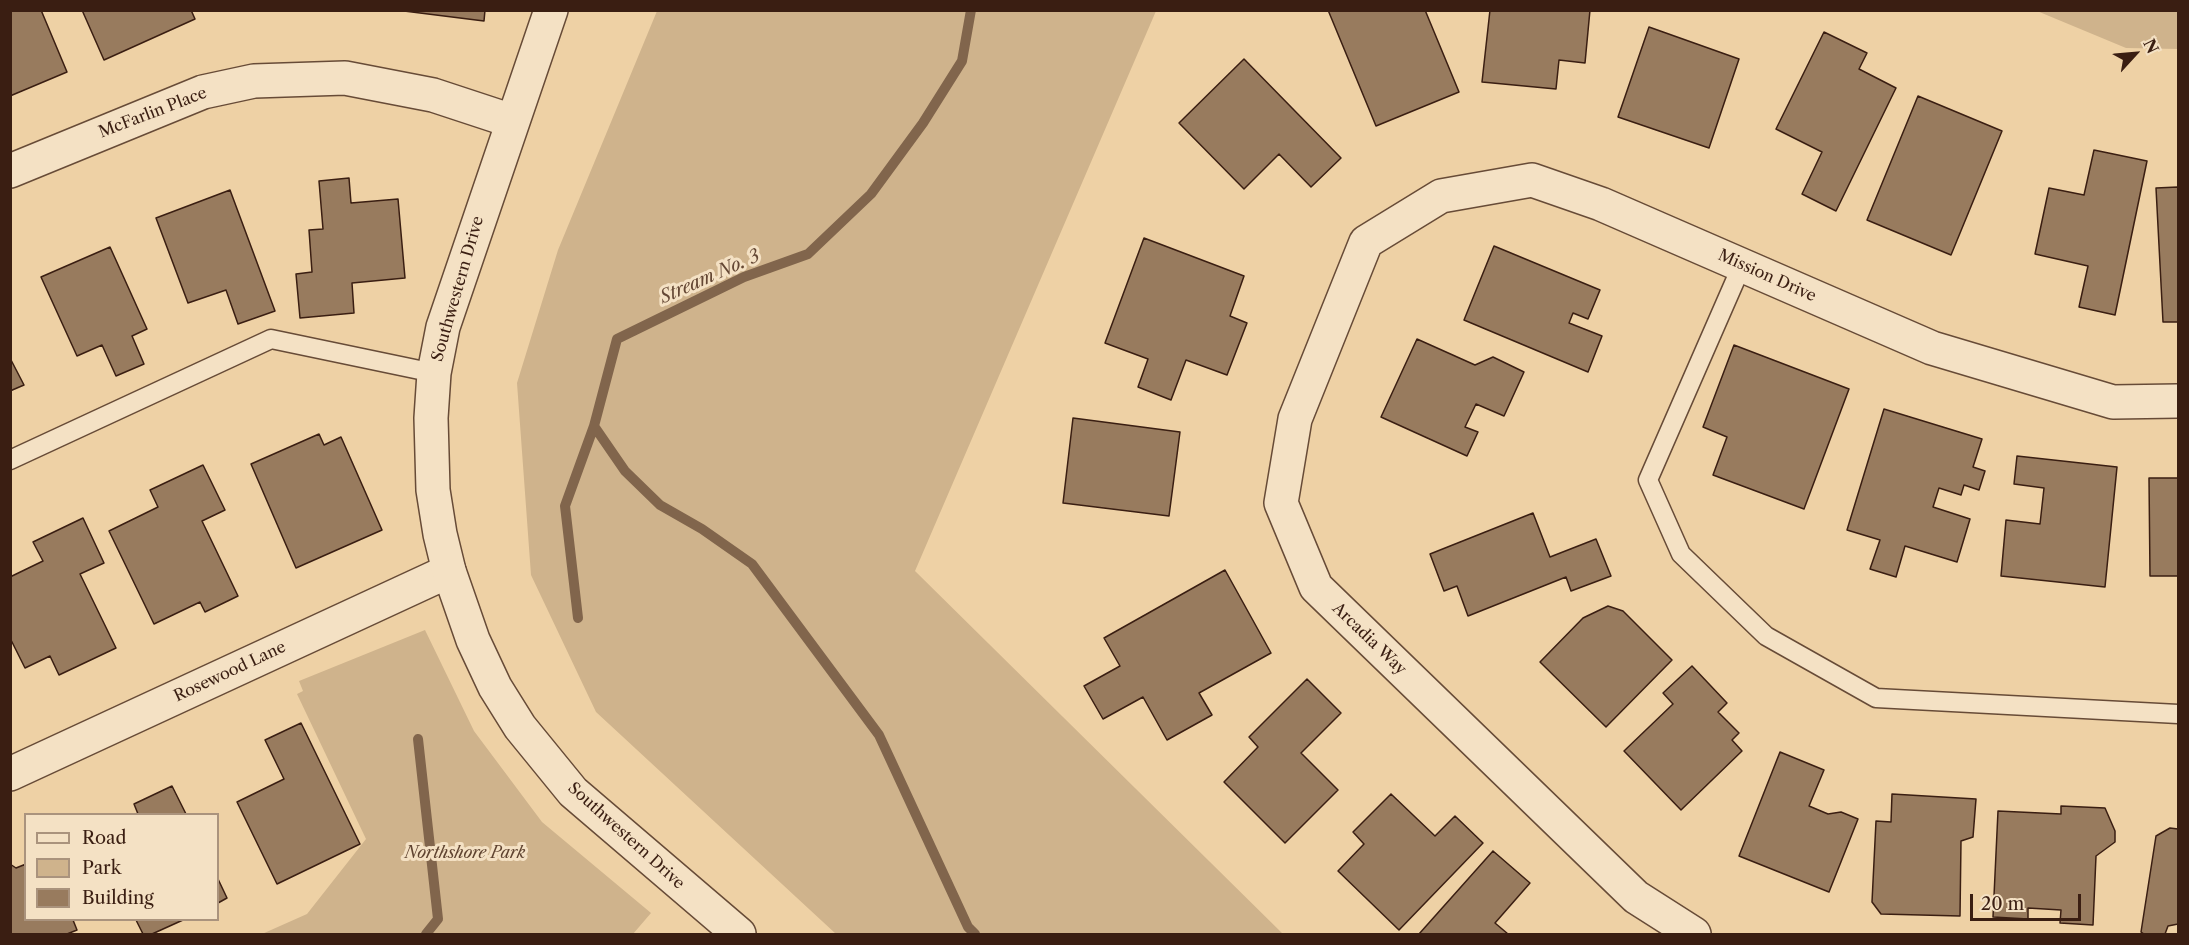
<!DOCTYPE html>
<style>
body{margin:0}
#map{position:relative;width:2189px;height:945px;overflow:hidden;background:#eed1a5;font-family:"Libre Caslon Text",serif}
canvas{display:block}
.frame{position:absolute;inset:0;border:12px solid #3a1e12;pointer-events:none}
.legend{position:absolute;left:24px;top:813px;width:195px;height:108px;box-sizing:border-box;background:#f4e1c4;border:2px solid #aa937d;margin:0;padding:8px 10px;list-style:none;font-size:18px;color:#3a1e12}
.legend li{display:flex;align-items:center;gap:12px;height:30px}
.legend b{width:30px;border:2px solid #aa937d}
.north{position:absolute;left:2105px;top:24px;width:60px;height:60px;-webkit-text-stroke:4px #f4e1c4;paint-order:stroke;rotate:64deg;font-size:16px;font-weight:700;line-height:24px;text-align:center;color:#3a1e12}
.north::after{content:'';display:block;margin:auto;width:21px;height:27px;background:#3a1e12;clip-path:polygon(50% 0,100% 100%,50% 72%,0 100%)}
.scale{position:absolute;left:1970px;top:894px;width:111px;height:27px;box-sizing:border-box;border:3px solid #3a1e12;border-top:0;padding-left:8px;font-size:18px;line-height:21px;white-space:nowrap;color:#3a1e12;-webkit-text-stroke:4px #f4e1c4;paint-order:stroke}
</style>
<div id="map">
<canvas width="2189" height="945"></canvas>
<div class="frame"></div>
<ul class="legend">
<li><b style="height:8px;background:#f4e1c4"></b>Road</li>
<li><b style="height:16px;background:#cfb38c"></b>Park</li>
<li><b style="height:16px;background:#987b5e"></b>Building</li>
</ul>
<div class="north">N</div>
<div class="scale">20 m</div>
</div>
<script>
const ctx = document.querySelector('canvas').getContext('2d');
ctx.lineJoin = 'round';
function fillPath(path, color) { ctx.fillStyle = color; ctx.fill(path, 'evenodd'); }
const shape = rows => new Path2D(rows.map(r => 'M' + r).join(''));
function strokePath(path, color, width, dash) { ctx.strokeStyle = color; ctx.lineWidth = width; ctx.lineCap = dash ? 'butt' : 'round'; ctx.setLineDash(dash || []); ctx.stroke(path); }
function write(font, color, halo, rows, align = 'center') {
  ctx.font = font + ' "Libre Caslon Text",serif'; ctx.lineWidth = 6; ctx.setLineDash([]); ctx.textBaseline = 'middle'; ctx.strokeStyle = halo; ctx.fillStyle = color; for (const [text, x, y, turn = 0] of rows) {
    ctx.save(); ctx.translate(x, y); ctx.rotate((+turn || 0) * Math.PI / 180); ctx.textAlign = isNaN(turn) ? turn : align; if (halo) ctx.strokeText(text, 0, 0); ctx.fillText(text, 0, 0); ctx.restore();
  }
}
fillPath(shape([
 [657,11,1156,11,915,571,1283,934,836,934,596,712,531,575,517,383,558,250],
 [2037,11,2178,11,2178,49,2126,48],
 [425,630,474,731,542,822,651,913,633,934,262,934,307,914,366,839,297,694,303,691,299,681]
]), '#cfb38c');
strokePath(shape([
 [594,426,625,471,660,505,702,529,752,564,879,735,968,927,975,934],
 [578,618,565,506,594,426,617,339,744,277,808,254,871,194,923,123,962,61,971,10],
 [418,739,438,919,426,934]
]), '#81654c', 10);
const building = shape([
 [10,10,41,10,67,72,10,96,10,10],
 [82,10,191,10,195,19,104,60,82,10],
 [396,10,485,10,484,21,396,10],
 [1328,10,1425,10,1459,92,1376,126,1328,10],
 [1490,10,1590,10,1585,63,1559,60,1556,89,1482,82,1490,10],
 [1649,27,1739,59,1709,148,1618,117,1649,27],
 [1824,32,1867,53,1859,69,1896,88,1836,211,1802,194,1822,152,1776,129,1824,32],
 [1244,59,1341,158,1311,187,1279,154,1244,189,1179,123,1244,59],
 [1918,96,2002,131,1951,255,1867,220,1918,96],
 [2094,150,2147,161,2115,315,2079,307,2088,266,2035,254,2049,188,2084,195,2094,150],
 [349,178,351,203,398,199,405,278,352,283,354,313,300,318,296,274,312,272,309,230,323,229,319,181,349,178],
 [2178,187,2178,322,2163,322,2156,188,2178,187],
 [230,190,275,311,238,324,226,290,188,303,156,218,230,190],
 [1144,238,1244,276,1230,316,1247,323,1227,375,1186,360,1171,400,1138,387,1148,359,1105,343,1144,238],
 [1494,246,1600,290,1588,319,1573,313,1569,323,1602,336,1588,372,1464,320,1494,246],
 [110,247,147,329,132,336,144,364,116,376,102,345,77,356,41,277,110,247],
 [1417,339,1475,365,1493,357,1524,372,1504,416,1476,404,1465,427,1478,432,1467,456,1381,417,1417,339],
 [1734,345,1849,389,1804,509,1713,475,1727,437,1703,427,1734,345],
 [10,358,24,385,10,391,10,358],
 [1884,409,1982,439,1973,467,1985,471,1979,490,1964,485,1961,495,1939,488,1933,507,1970,519,1957,562,1905,546,1896,577,1870,569,1880,540,1847,530,1884,409],
 [1073,418,1180,432,1169,516,1063,503,1073,418],
 [319,434,324,445,341,437,382,530,296,568,251,464,319,434],
 [2017,456,2117,467,2105,587,2001,576,2006,520,2040,524,2044,488,2014,484,2017,456],
 [203,465,225,510,202,521,238,596,205,612,200,602,154,624,109,531,158,507,150,490,203,465],
 [2149,478,2178,478,2178,576,2150,576,2149,478],
 [1533,513,1550,557,1596,539,1611,576,1571,591,1566,577,1468,616,1457,586,1444,591,1430,554,1533,513],
 [83,518,104,563,80,574,116,648,59,675,50,656,25,668,10,638,10,577,43,561,33,542,83,518],
 [1225,570,1271,653,1199,693,1212,715,1167,740,1143,697,1103,719,1084,686,1120,666,1104,638,1225,570],
 [1608,606,1623,611,1672,660,1606,727,1540,662,1583,618,1608,606],
 [1692,666,1727,703,1718,712,1739,733,1732,740,1742,751,1681,810,1624,751,1673,704,1663,693,1692,666],
 [1307,679,1341,713,1301,753,1338,790,1285,843,1224,782,1258,747,1249,737,1307,679],
 [301,723,360,844,277,884,237,802,284,779,265,740,301,723],
 [1780,752,1824,770,1809,806,1828,814,1841,812,1858,819,1829,892,1739,856,1780,752],
 [172,786,186,814,138,814,134,804,172,786],
 [1391,794,1435,836,1455,816,1483,843,1399,930,1338,871,1364,844,1353,832,1391,794],
 [1892,794,1976,799,1973,837,1961,841,1960,916,1881,914,1872,902,1876,821,1891,822,1892,794],
 [2061,806,2105,808,2115,831,2115,842,2096,856,2093,925,2060,923,2061,910,2028,908,2028,919,1993,917,1998,811,2061,814,2061,806],
 [2170,828,2178,829,2178,924,2168,926,2165,934,2144,934,2141,932,2156,836,2170,828],
 [1493,851,1530,883,1495,923,1508,934,1419,934,1493,851],
 [10,864,16,868,26,864,26,920,73,920,77,930,67,934,10,934,10,864],
 [218,879,227,898,218,903,218,879],
 [136,920,183,920,152,934,143,934,136,920]
]);
fillPath(building, '#987b5e');
strokePath(building, '#3a1e12', 1.5);
const service = shape([
 [1742,265,1648,480,1681,554,1766,636,1876,698,2178,714],
 [10,460,271,339,434,373]
]);
const minor = shape([
 [10,171,203,92,254,81,345,78,433,95,512,121],
 [10,774,449,571],
 [1694,934,1636,897,1316,587,1281,503,1295,419,1366,242,1441,196,1532,180,1601,204,1932,348,2113,402,2178,401]
]);
const tertiary = shape([
 [551,10,443,327,434,373,431,418,433,490,440,534,449,571,473,640,495,687,520,727,573,792,739,934]
]);
strokePath(service, '#674b37', 21);
strokePath(minor, '#674b37', 36);
strokePath(tertiary, '#674b37', 36);
strokePath(service, '#f4e1c4', 18);
strokePath(minor, '#f4e1c4', 33);
strokePath(tertiary, '#f4e1c4', 33);
write('16px', '#3a1e12', '#f4e1c4', [
 ["McFarlin Place",153,113,-21],
 ["Mission Drive",1767,276,24],
 ["Southwestern Drive",458,289,-74],
 ["Arcadia Way",1369,639,44],
 ["Rosewood Lane",230,672,-25],
 ["Southwestern Drive",626,836,42]
]);
write('italic 16px', '#5f4330', '#f4e1c4', [
 ["Northshore Park",465,853]
]);
write('italic 18px', '#644734', '#f4e1c4', [
 ["Stream No. 3",710,277,-24]
]);
</script>
